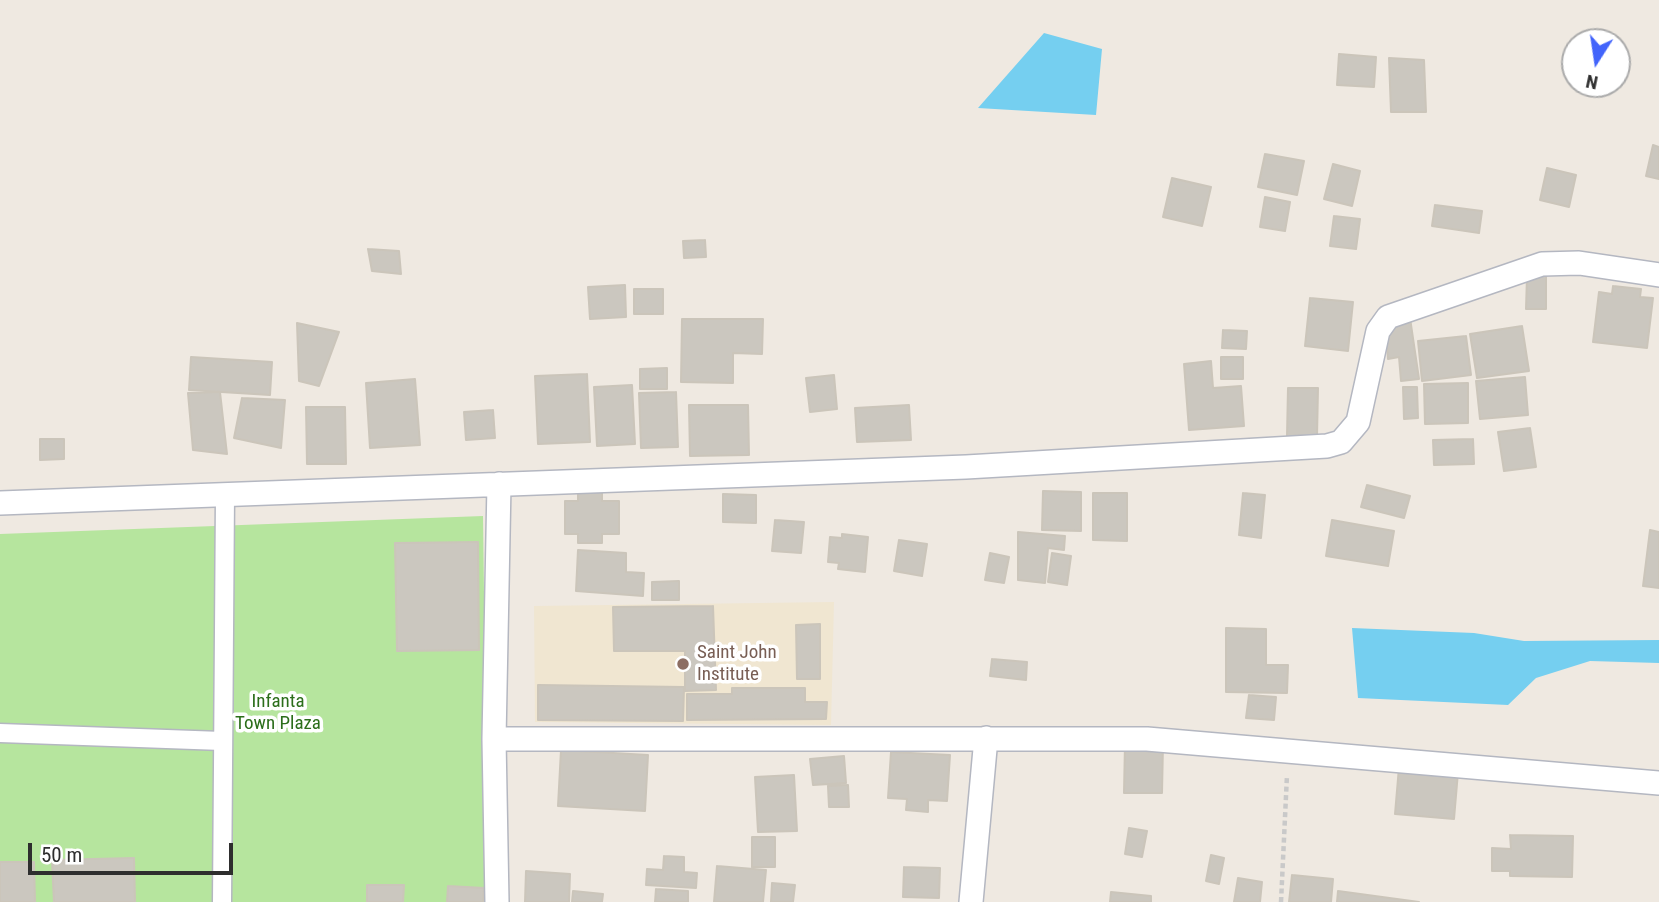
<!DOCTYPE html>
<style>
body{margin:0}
#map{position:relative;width:1659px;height:902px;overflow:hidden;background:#efe9e1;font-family:"Roboto Condensed",sans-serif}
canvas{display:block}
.north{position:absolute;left:1561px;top:28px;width:70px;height:70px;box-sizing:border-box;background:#fff;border:2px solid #ababab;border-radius:50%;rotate:192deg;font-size:19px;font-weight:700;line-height:28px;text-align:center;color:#2e2e2e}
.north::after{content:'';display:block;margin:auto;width:24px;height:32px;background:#4264fb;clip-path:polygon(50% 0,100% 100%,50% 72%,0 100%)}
.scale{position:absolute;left:28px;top:843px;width:205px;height:32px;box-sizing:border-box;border:4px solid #2e2e2e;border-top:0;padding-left:9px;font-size:21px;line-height:24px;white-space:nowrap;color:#2e2e2e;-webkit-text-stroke:5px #fff;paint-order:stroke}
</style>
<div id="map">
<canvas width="1659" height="902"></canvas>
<div class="north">N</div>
<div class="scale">50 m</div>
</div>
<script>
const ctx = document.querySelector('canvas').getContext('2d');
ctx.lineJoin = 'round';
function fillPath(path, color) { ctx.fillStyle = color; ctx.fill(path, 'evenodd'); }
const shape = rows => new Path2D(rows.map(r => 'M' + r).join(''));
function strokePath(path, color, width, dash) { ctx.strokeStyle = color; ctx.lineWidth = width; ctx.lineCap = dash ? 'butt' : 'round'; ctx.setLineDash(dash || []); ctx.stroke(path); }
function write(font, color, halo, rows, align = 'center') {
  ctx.font = font + ' "Roboto Condensed",sans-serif'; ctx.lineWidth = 7; ctx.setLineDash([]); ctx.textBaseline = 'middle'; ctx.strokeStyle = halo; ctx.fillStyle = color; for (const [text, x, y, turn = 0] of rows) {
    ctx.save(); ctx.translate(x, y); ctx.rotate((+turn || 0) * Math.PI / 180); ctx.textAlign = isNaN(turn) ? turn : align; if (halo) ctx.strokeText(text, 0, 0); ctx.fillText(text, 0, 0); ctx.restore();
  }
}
fillPath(shape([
 [834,602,831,725,535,722,534,606]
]), '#f0e6d1');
fillPath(shape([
 [483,516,488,902,0,902,0,534]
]), '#b6e59e');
fillPath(shape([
 [1044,33,1102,49,1096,115,978,108],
 [1352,628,1474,633,1524,641,1659,640,1659,663,1590,661,1536,678,1508,705,1358,698]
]), '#75cff0');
const building = shape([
 [1339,54,1376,57,1374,87,1337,85,1339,54],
 [1389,58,1424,60,1426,112,1391,112,1389,58],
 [1653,145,1659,147,1659,179,1646,176,1653,145],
 [1265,154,1304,161,1297,195,1258,187,1265,154],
 [1333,164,1360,171,1352,206,1324,199,1333,164],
 [1547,168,1576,175,1569,207,1540,200,1547,168],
 [1172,178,1211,187,1202,226,1163,217,1172,178],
 [1265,197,1290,202,1285,231,1260,227,1265,197],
 [1435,205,1482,211,1479,233,1432,226,1435,205],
 [1334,216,1360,219,1356,249,1330,246,1334,216],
 [705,240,706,257,684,258,683,241,705,240],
 [368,249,399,251,401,274,372,271,368,249],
 [1527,276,1546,276,1546,309,1526,309,1527,276],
 [625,285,626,317,590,319,588,287,625,285],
 [1613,286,1641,289,1640,297,1653,298,1647,348,1593,342,1599,292,1612,294,1613,286],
 [634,289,663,289,663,314,634,314,634,289],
 [1310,298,1353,302,1348,351,1305,346,1310,298],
 [1410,318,1419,379,1401,381,1399,357,1388,359,1385,320,1410,318],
 [682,319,763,319,762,354,733,353,733,383,681,382,682,319],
 [297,323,339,332,319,386,299,381,297,323],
 [1522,326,1529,371,1477,378,1470,334,1522,326],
 [1223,330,1247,331,1246,349,1222,348,1223,330],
 [1466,336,1471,375,1422,381,1418,341,1466,336],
 [191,357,272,362,270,395,189,390,191,357],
 [1221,357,1243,357,1243,379,1221,379,1221,357],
 [1211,361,1213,388,1241,386,1244,426,1189,430,1184,364,1211,361],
 [667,368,667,389,640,389,640,369,667,368],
 [587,374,590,442,538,444,535,376,587,374],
 [834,375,837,409,810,412,806,378,834,375],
 [1525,377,1528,415,1480,419,1476,381,1525,377],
 [415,379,420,445,370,448,366,383,415,379],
 [1468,383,1468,423,1425,424,1424,384,1468,383],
 [632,385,635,444,597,446,594,387,632,385],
 [1403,387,1417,387,1418,418,1404,419,1403,387],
 [1288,388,1318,388,1317,437,1287,436,1288,388],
 [220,392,227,454,193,450,188,393,220,392],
 [676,392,678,447,641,448,639,393,676,392],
 [242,398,285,400,281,448,234,438,242,398],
 [689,405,748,405,749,455,690,456,689,405],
 [909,405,911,440,857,442,855,408,909,405],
 [306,407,345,407,346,464,307,464,306,407],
 [493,410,495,438,466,440,464,412,493,410],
 [1530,428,1536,467,1504,471,1498,432,1530,428],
 [40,439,64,439,64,459,40,460,40,439],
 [1473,439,1474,464,1434,465,1433,440,1473,439],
 [1367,485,1410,496,1404,518,1361,507,1367,485],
 [602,488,602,501,619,501,619,534,602,534,602,543,578,543,578,534,565,534,565,501,578,501,578,489,602,488],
 [1043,491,1081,492,1081,531,1042,530,1043,491],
 [1093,493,1127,493,1127,541,1093,540,1093,493],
 [1243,493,1265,495,1261,538,1239,535,1243,493],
 [723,494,756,495,756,523,723,522,723,494],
 [775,520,804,522,801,553,772,551,775,520],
 [1332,520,1394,531,1388,566,1326,556,1332,520],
 [1650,530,1659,532,1659,588,1643,586,1650,530],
 [1018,532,1065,536,1064,550,1048,548,1045,583,1018,580,1018,532],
 [842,534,868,537,865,572,838,569,839,563,828,562,830,537,842,538,842,534],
 [899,540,927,544,922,576,894,571,899,540],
 [478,542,479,650,397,651,395,543,478,542],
 [578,550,626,553,626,572,644,573,643,596,576,591,578,550],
 [990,553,1009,557,1004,583,985,580,990,553],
 [1052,553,1071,556,1067,585,1048,582,1052,553],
 [679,581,679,600,652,600,652,582,679,581],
 [713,606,716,690,685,691,685,651,614,651,613,607,713,606],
 [820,624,820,679,797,679,796,625,820,624],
 [1226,628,1266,629,1266,665,1288,665,1287,693,1226,692,1226,628],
 [992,659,1027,662,1026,680,990,676,992,659],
 [538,685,684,687,683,721,538,720,538,685],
 [732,688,805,688,805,702,827,702,826,719,687,720,687,694,732,694,732,688],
 [1249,695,1276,697,1274,720,1246,718,1249,695],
 [1125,743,1163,744,1162,793,1124,793,1125,743],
 [561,750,648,755,645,811,558,806,561,750],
 [891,752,950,755,947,801,928,800,928,812,906,810,907,799,888,798,891,752],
 [844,756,846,783,813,785,810,759,844,756],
 [1399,767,1458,772,1454,819,1395,814,1399,767],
 [794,775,797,831,758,832,755,777,794,775],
 [848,785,849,807,829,807,828,786,848,785],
 [1129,828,1147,831,1142,857,1125,854,1129,828],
 [1510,835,1573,836,1572,877,1510,876,1510,871,1492,871,1492,848,1511,849,1510,835],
 [752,837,775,837,775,867,752,867,752,837],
 [1211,855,1224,858,1219,884,1206,881,1211,855],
 [664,856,684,857,684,872,697,873,696,888,646,885,647,869,663,870,664,856],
 [134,858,135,902,54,902,52,860,134,858],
 [0,862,34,862,35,902,0,902,0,862],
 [717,866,766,870,763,902,714,902,717,866],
 [904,867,940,868,939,898,903,897,904,867],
 [526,871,570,874,569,902,525,902,526,871],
 [1292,875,1333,879,1331,902,1289,902,1292,875],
 [1238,878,1262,882,1260,902,1234,902,1238,878],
 [772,883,795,885,793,902,771,902,772,883],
 [367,885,404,885,403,902,367,902,367,885],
 [448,886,484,888,483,902,447,902,448,886],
 [656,889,688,891,688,902,655,902,656,889],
 [573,891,603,894,602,902,572,902,573,891],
 [1338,891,1419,902,1337,902,1338,891],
 [1111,892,1151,896,1151,902,1110,902,1111,892]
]);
fillPath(building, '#cbc7bf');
strokePath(building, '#cbc5ba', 2);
const pedestrian = shape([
 [0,733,222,741],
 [222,902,225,495]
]);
const minor = shape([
 [0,503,966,467,1327,446,1341,442,1358,422,1378,331,1388,317,1542,264,1579,263,1659,275],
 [494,739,1147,739,1659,783],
 [497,902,494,739,499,484],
 [971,902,986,738]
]);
strokePath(pedestrian, '#b4b7c1', 21);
strokePath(minor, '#b4b7c1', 26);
strokePath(shape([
 [1281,902,1287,775]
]), '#c9c9c9', 4.5, [5, 3.5]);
strokePath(pedestrian, '#fff', 18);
strokePath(minor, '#fff', 23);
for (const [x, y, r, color] of [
 [683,664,7,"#8d6e63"]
]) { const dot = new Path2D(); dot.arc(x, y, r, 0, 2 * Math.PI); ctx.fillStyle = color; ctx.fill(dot); strokePath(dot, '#fff', 2.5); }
write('19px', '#785e54', '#fff', [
 ["Saint John",697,653],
 ["Institute",697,675]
], 'left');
write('19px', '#2c6e1b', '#fff', [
 ["Infanta",278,702],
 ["Town Plaza",278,724]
]);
</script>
